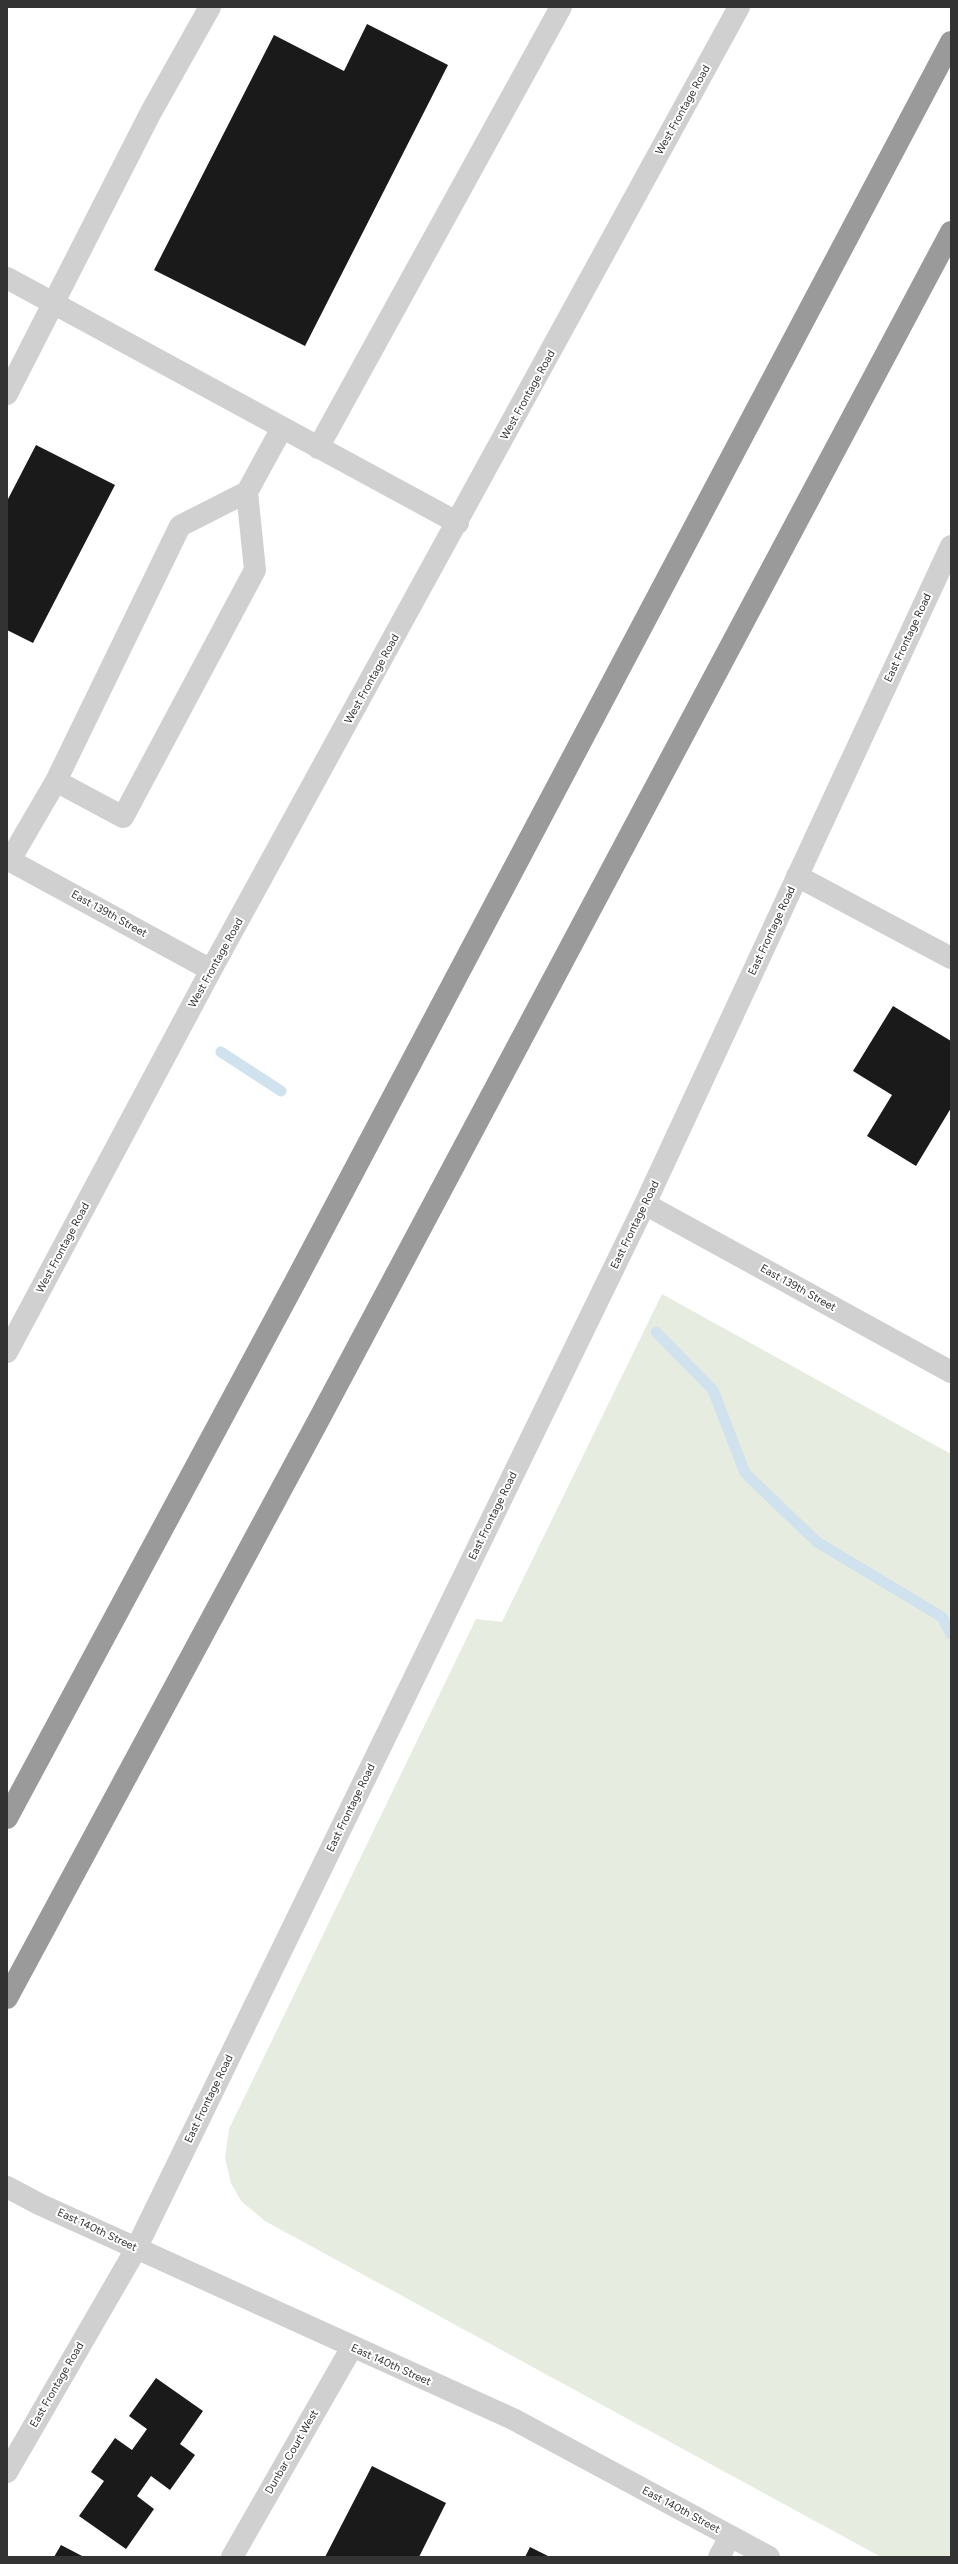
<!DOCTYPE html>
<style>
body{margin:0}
#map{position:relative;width:958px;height:2564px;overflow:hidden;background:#fff;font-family:Figtree,sans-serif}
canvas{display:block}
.frame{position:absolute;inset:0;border:8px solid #333;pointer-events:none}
</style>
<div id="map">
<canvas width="958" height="2564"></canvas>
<div class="frame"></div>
</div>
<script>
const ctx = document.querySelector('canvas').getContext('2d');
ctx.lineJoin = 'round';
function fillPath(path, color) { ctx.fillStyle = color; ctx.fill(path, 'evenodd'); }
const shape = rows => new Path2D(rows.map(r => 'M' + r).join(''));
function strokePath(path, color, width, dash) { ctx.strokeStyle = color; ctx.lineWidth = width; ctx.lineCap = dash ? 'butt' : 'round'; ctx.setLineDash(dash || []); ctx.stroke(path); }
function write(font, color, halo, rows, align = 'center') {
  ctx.font = font + ' Figtree,sans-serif'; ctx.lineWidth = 4; ctx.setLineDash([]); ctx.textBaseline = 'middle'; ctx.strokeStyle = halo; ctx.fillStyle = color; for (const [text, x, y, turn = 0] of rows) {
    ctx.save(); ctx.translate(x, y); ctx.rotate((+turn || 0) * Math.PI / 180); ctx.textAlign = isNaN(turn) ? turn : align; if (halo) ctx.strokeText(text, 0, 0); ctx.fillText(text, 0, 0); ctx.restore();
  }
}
fillPath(shape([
 [662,1294,951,1454,951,2557,881,2557,265,2221,241,2201,231,2183,225,2158,229,2129,476,1619,502,1622]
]), '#e6ecdf');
strokePath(shape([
 [221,1052,281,1091],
 [656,1332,713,1390,745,1473,817,1542,942,1617,951,1634]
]), '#cfe2ee', 11);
fillPath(shape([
 [367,24,448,65,305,346,154,270,274,35,344,71],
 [36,445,115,485,33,643,7,630,7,501],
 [893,1006,951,1041,951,1108,916,1166,867,1136,892,1095,853,1071],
 [156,2378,203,2411,180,2444,195,2455,170,2490,151,2476,137,2496,154,2509,126,2549,79,2516,104,2481,91,2472,115,2438,132,2450,147,2429,129,2416],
 [372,2466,446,2503,419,2557,325,2557],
 [61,2545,84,2557,54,2557],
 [530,2547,550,2557,525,2557]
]), '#1a1a1a');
strokePath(shape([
 [7,278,458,523],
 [7,394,151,112,210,7],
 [318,448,561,7],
 [56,781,123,817,255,570,247,492],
 [7,859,211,970],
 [10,860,56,781,180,526,247,492,282,428],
 [797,876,951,958],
 [645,1204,951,1372],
 [7,1352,211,970,739,7],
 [7,2187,39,2204,513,2419,769,2557],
 [7,2472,136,2249,645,1204,951,546],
 [232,2557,352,2347],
 [719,2557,730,2537]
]), '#d0d0d0', 22);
strokePath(shape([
 [7,1818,294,1284,951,42],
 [7,1998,317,1423,951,232]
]), '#9a9a9a', 22);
write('11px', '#333', '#fff', [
 ["West Frontage Road",683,110,-61],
 ["West Frontage Road",528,395,-61],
 ["East Frontage Road",908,638,-65],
 ["West Frontage Road",372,679,-61],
 ["East 139th Street",109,914,29],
 ["East Frontage Road",772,931,-65],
 ["West Frontage Road",216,963,-61],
 ["East Frontage Road",635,1225,-64],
 ["West Frontage Road",63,1248,-62],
 ["East 139th Street",798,1288,29],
 ["East Frontage Road",493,1516,-64],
 ["East Frontage Road",351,1808,-64],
 ["East Frontage Road",209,2099,-64],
 ["East 140th Street",97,2230,25],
 ["East 140th Street",391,2365,24],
 ["East Frontage Road",57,2385,-60],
 ["Dunbar Court West",292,2452,-60],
 ["East 140th Street",681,2510,28]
]);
</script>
